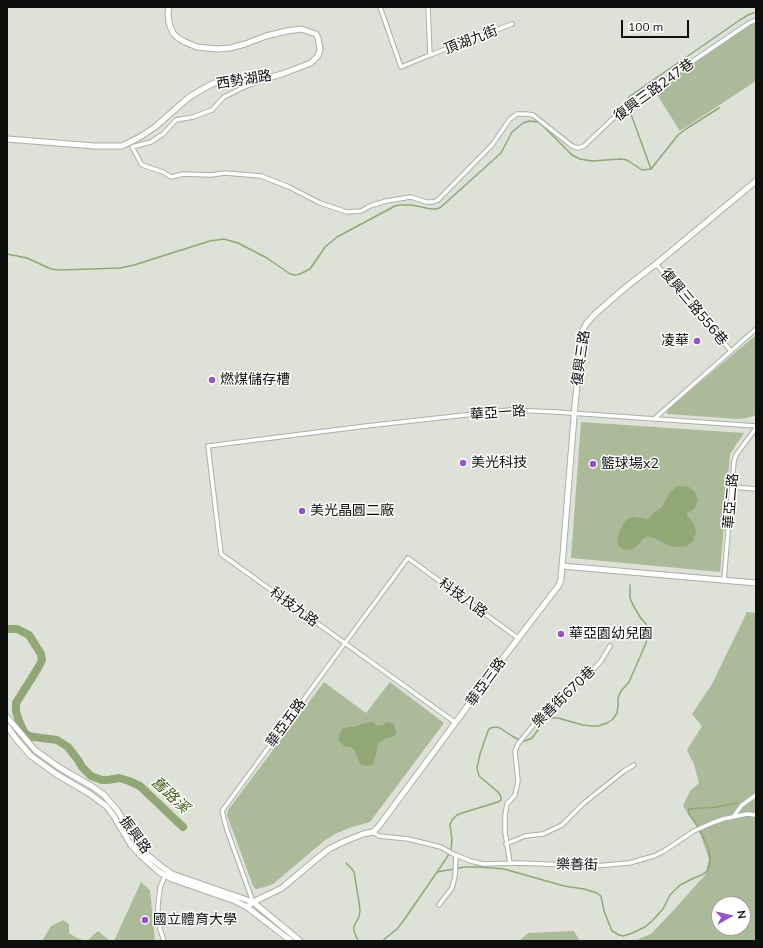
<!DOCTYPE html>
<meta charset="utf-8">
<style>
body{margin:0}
#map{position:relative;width:763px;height:948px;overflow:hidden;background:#dde1d8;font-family:Mulish,sans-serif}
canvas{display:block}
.frame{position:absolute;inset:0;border:8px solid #0d0f0c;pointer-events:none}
.north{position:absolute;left:711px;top:896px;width:40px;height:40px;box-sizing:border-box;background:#fff;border:1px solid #9e9f9e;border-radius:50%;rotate:82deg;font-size:11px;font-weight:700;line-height:16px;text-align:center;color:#0d0f0c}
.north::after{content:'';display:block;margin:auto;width:14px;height:18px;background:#9654c9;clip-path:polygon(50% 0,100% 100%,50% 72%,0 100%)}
.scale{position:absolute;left:621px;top:20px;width:68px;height:18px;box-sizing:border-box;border:2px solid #0d0f0c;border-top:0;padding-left:5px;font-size:12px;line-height:14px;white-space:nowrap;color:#0d0f0c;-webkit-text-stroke:3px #fff;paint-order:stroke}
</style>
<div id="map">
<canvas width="763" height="948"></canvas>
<div class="frame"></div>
<div class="north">N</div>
<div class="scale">100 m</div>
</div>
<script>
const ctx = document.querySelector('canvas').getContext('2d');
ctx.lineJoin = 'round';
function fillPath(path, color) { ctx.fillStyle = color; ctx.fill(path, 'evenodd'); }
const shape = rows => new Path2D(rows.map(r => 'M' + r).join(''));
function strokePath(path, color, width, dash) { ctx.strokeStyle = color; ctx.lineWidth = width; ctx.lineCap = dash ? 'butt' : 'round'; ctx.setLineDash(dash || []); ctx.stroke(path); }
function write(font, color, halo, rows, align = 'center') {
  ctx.font = font + ' Mulish,"Noto Sans TC",sans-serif'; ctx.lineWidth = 3; ctx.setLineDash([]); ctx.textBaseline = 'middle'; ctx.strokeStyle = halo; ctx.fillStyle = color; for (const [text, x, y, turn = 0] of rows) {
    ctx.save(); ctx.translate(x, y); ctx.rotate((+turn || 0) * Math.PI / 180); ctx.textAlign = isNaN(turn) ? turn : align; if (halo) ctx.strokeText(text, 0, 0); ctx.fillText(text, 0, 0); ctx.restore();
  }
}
fillPath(shape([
 [756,22,756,81,680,131,654,90,747,26],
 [756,335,756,415,747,418,738,419,667,414,667,410],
 [581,422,744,433,730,454,720,572,571,558],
 [747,612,756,613,756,941,634,941,651,934,672,912,705,875,709,859,701,836,693,820,683,806,690,791,699,783,694,764,687,750,702,726,692,714,712,684],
 [719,904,743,904,743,928,719,928],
 [324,682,366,713,390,682,444,723,370,822,352,827,335,834,324,841,273,884,265,887,256,889,253,886,227,815,228,810],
 [141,882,150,890,155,941,114,941],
 [63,920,69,924,69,933,77,938,87,941,98,931,110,941,42,941,51,926],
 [574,931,580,941,519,941,528,933]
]), '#abbb99');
fillPath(shape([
 [678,486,689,487,695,492,698,500,695,508,692,511,687,513,687,516,693,522,696,531,693,541,687,546,679,547,669,546,661,541,648,536,643,539,639,544,631,550,622,549,618,545,617,540,620,530,625,521,632,517,648,519,654,513,662,507,670,492],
 [369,722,373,722,377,726,383,725,387,722,393,723,396,730,396,734,392,737,385,739,378,744,375,758,373,764,368,766,362,765,359,762,355,751,351,747,344,746,339,741,339,735,342,729,349,727,355,727,361,724]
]), '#91a776');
strokePath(shape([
 [651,169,628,106,628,99,630,96,740,20,748,15,756,12],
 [7,254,27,258,51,269,60,270,120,268,134,265,210,241,224,239,238,243,267,258,290,274,295,275,300,274,310,269,325,247,337,237,395,206,400,205,412,205,431,209,437,209,441,207,501,153,512,132,523,123,529,121,538,122,543,126,572,155,580,159,592,161,620,159,627,160,642,170,651,169,678,135,686,129,719,108],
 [346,863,352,869,354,872,359,902,360,911,359,917,354,926,354,931,358,941],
 [437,872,465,867,478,867,504,869,564,886,584,889,597,893,601,896,604,911,612,931,619,935,623,936,630,934,645,927,652,921,663,909,670,895,680,885,694,878,702,875,708,870,710,861,709,850,699,828,689,814,688,812,689,809,716,807,738,803],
 [382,941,397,929,404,920,446,859,451,850,452,840,450,825,452,820,457,815,462,813,498,802,501,800,501,797,498,792,479,776,477,768,480,754,488,731,490,728,496,727,500,728,512,736,521,741,525,741,532,738,544,722,550,718,558,718,583,725,592,726,598,726,607,723,613,719,617,713,618,706,618,698,621,691,629,682,646,643,648,634,648,628,646,624,640,617,633,605,630,598,630,585]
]), '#91a776', 1.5);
strokePath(shape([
 [7,629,17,629,29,635,41,654,42,660,38,668,16,703,16,711,19,721,24,732,29,736,34,737,57,740,68,747,78,760,82,767,91,776,102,780,108,780,119,778,129,781,140,786,183,827]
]), '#91a776', 8);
const street = shape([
 [380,7,401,67,430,55,512,24],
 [428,7,430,55],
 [262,80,242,88,224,97,212,110,193,117,176,120,163,134,151,142,132,147,142,165,163,172,171,177,184,174,211,175,225,173,261,176,289,187,320,203,347,212,361,211,370,206,386,201,411,197,426,202,433,202,438,200,492,145,510,119,517,114,526,114,533,115,572,146,578,148,584,146,624,108,632,104,637,99,749,23,756,20],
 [656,264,731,351],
 [654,419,756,329],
 [732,487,756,489],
 [724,580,734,461,736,455,756,428],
 [456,723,221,554,208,446,366,426,510,410,556,412,756,426],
 [733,817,742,805,756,795],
 [373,832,379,836,408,839,441,847,453,854,471,861,483,864,518,863,595,866,629,863,654,856,664,851,694,831,712,823,723,819,747,814,756,815],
 [506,844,525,836,543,834,562,825,584,803,624,771,634,765],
 [510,863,505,832,505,815,507,804,515,795,518,781,515,751,518,744,543,713,558,699,581,679,592,671,601,661,610,646],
 [253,902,227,830,222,811,345,643,408,558,518,638],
 [439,905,452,888,455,876,456,855],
 [164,941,160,929,158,917,158,905,160,888,165,875]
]);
const secondary = shape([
 [7,139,94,146,122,146,140,137,155,127,188,98,201,90,214,83,268,78,282,74,311,63,318,56,320,49,318,38,316,34,301,29,287,31,266,36,245,44,230,48,217,49,197,47,185,42,178,38,173,33,169,23,168,13,169,7],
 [562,566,756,583],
 [7,717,35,750,60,768,93,787,104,795,117,810,138,845,145,853,162,867,172,874,253,902,300,941],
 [7,726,17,740,31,756,56,774,90,794,106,806,113,815,131,845,141,856,159,872,172,879,235,901,247,907,291,941],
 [247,907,253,902,282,888,314,861,329,849,339,844,348,840,363,834,373,832,379,826,504,657,559,585,561,579,575,405,583,330,586,324,595,314,626,287,656,264,756,181]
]);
strokePath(street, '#abafa6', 5.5);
strokePath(secondary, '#abafa6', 7);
strokePath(street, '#fff', 3.5);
strokePath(secondary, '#fff', 5);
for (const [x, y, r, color] of [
 [697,341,4,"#9654c9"],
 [212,380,4,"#9654c9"],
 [463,463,4,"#9654c9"],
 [593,464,4,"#9654c9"],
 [302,511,4,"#9654c9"],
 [561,634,4,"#9654c9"],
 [145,920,4,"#9654c9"]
]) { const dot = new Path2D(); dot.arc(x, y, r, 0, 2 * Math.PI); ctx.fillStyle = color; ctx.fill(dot); strokePath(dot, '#fff', 1.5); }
write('14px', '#0d0f0c', '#fff', [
 ["頂湖九街",471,40,-21],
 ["西勢湖路",244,80,-9],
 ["復興三路247巷",654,90,-36],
 ["復興三路556巷",694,307,50],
 ["復興三路",581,358,-82],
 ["華亞一路",498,413,-4],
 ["華亞二路",731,501,-85],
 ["科技八路",463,598,36],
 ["科技九路",294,607,36],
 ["華亞三路",486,682,-54],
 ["樂善街670巷",564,697,-44],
 ["華亞五路",286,723,-54],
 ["振興路",135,835,54],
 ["樂善街",577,865,1]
]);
write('14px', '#0d0f0c', '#fff', [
 ["凌華",689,341,"right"],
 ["燃煤儲存槽",220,380],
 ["美光科技",471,463],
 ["籃球場x2",601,464],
 ["美光晶圓二廠",310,511],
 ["華亞園幼兒園",569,634],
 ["國立體育大學",153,920]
], 'left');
write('italic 15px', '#456016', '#fff', [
 ["舊路溪",170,795,43]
]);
</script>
